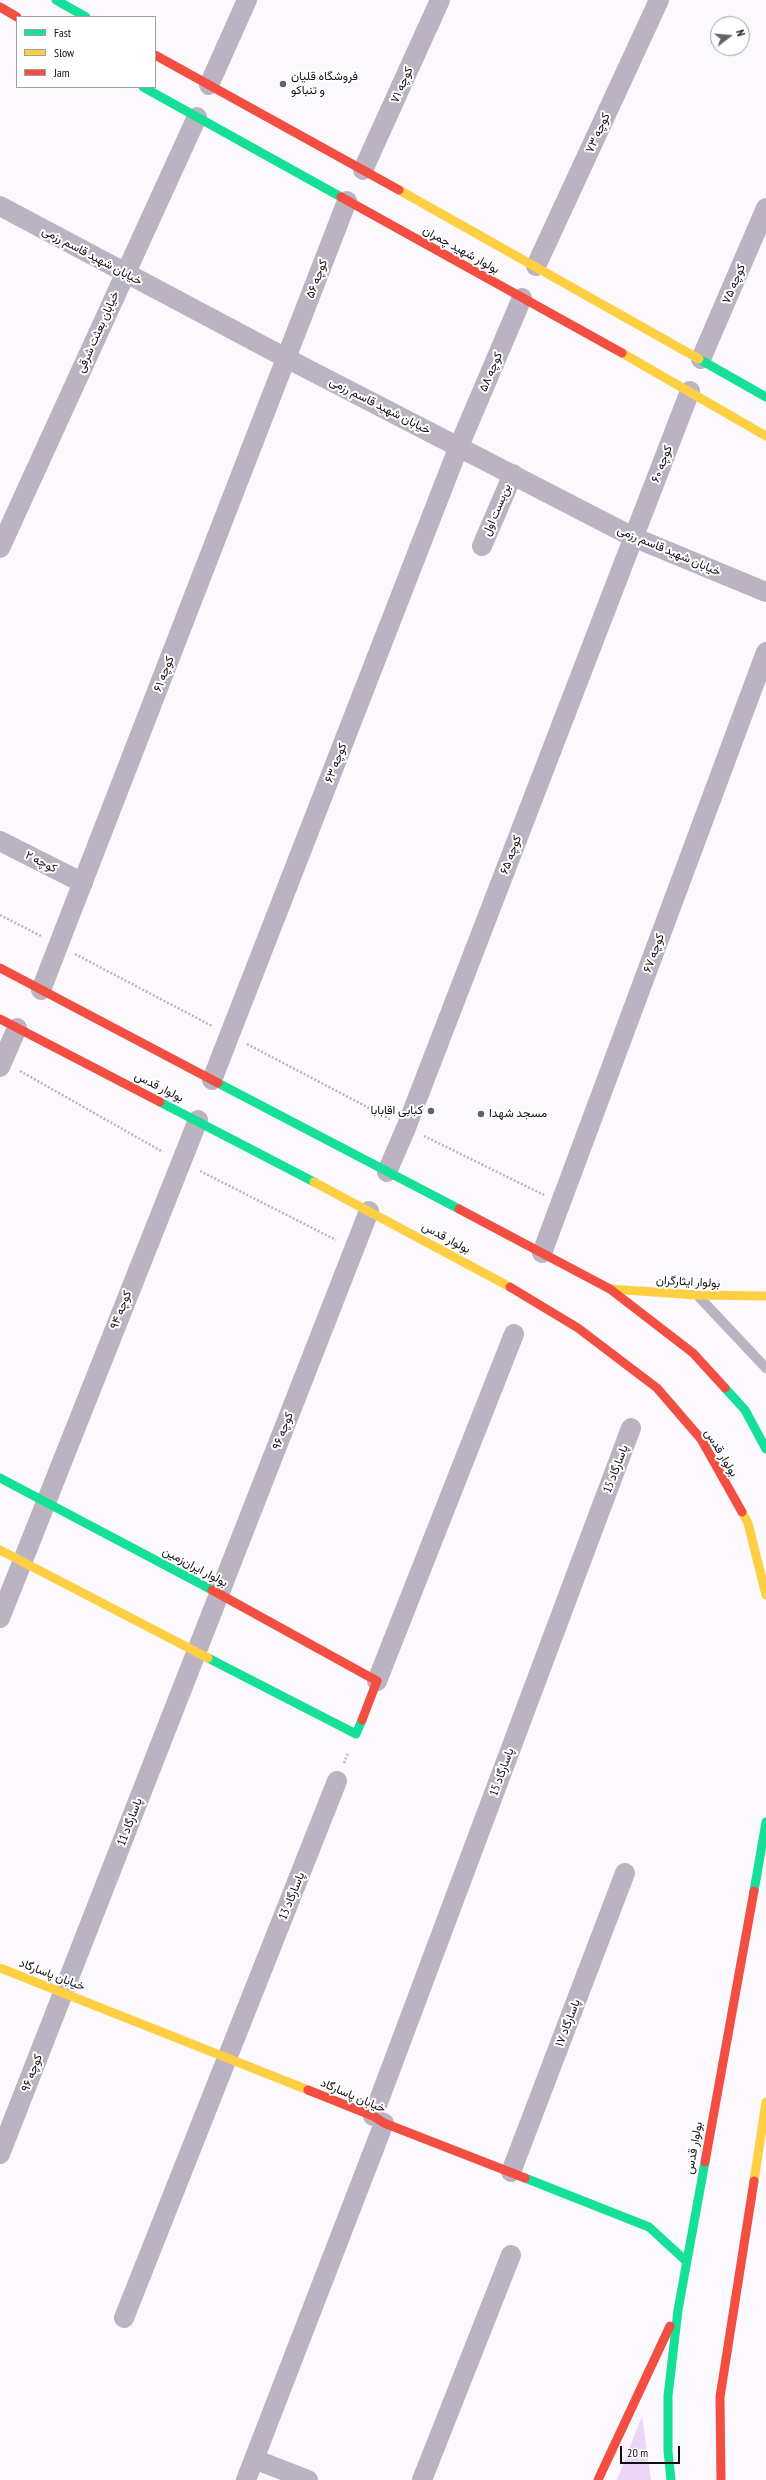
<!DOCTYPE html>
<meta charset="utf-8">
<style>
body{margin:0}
#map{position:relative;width:766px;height:2480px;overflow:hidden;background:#fbf9fd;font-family:"PT Sans Narrow",sans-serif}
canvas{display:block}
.legend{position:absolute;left:16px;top:16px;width:140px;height:72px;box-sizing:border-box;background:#fff;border:1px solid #a19fa1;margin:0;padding:5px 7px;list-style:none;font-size:12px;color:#131015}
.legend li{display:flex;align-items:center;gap:8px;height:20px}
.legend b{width:20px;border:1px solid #a19fa1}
.north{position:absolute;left:710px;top:16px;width:40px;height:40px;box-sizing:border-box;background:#fff;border:1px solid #a19fa1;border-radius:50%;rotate:74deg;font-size:11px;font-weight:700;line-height:16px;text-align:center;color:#131015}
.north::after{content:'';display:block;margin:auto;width:14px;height:18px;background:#646266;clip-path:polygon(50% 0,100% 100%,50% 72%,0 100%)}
.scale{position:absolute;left:620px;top:2446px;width:60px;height:18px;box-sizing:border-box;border:2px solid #131015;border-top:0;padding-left:5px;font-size:12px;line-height:14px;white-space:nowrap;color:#131015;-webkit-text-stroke:3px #fff;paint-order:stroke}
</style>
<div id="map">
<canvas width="766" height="2480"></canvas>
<ul class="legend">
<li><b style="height:5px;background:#16e098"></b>Fast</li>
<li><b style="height:5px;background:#ffcf43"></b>Slow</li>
<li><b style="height:5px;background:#f24e42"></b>Jam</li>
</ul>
<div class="north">N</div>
<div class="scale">20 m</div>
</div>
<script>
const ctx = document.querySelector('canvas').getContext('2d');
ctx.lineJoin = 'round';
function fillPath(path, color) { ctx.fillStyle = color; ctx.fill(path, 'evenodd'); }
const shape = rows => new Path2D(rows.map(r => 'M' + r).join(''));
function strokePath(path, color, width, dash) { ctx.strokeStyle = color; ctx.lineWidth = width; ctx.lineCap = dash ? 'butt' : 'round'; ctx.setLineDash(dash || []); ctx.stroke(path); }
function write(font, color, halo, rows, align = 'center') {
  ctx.font = font + ' "PT Sans Narrow",Vazirmatn,sans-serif'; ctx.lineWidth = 4; ctx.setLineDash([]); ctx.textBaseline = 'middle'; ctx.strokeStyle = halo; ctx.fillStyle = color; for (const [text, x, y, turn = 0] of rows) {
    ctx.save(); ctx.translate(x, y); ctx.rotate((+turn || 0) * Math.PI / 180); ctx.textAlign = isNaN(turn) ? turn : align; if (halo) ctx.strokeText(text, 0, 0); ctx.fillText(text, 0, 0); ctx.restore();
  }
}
fillPath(shape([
 [642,2416,651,2480,617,2480]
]), '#ecd6f8');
strokePath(shape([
 [0,915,41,936],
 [75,954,212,1026],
 [247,1044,390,1119],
 [20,1071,163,1152],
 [424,1136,544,1195],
 [200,1171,336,1240],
 [344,1763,348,1753]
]), '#bbb5bf', 2.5, [2, 2]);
strokePath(shape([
 [699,1297,766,1368]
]), '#bcb3c2', 10);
strokePath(shape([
 [209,85,247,0],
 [363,170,440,0],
 [0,206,286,358,633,537,766,592],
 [536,266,659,0],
 [701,359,766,208],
 [482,546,513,474],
 [0,548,197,117],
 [0,841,83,883],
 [41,990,347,201],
 [0,1067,17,1028],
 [212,1080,459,446,522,298],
 [387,1172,406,1128,690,391],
 [542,1253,766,652],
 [0,1618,198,1120],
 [377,1681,514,1334],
 [373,2116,631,1428],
 [0,2154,369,1211],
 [511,2172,625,1873],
 [124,2318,337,1781],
 [254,2459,308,2480],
 [246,2480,384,2123],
 [422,2480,511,2255]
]), '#bcb3c2', 20);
strokePath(shape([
 [56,0,86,17],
 [143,87,341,197],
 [699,359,766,397],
 [218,1083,459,1209],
 [160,1102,314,1182],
 [725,1388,745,1410,766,1449],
 [0,1478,212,1590],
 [208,1658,356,1734,362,1720],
 [754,1891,766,1822],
 [525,2178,649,2227,686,2261],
 [671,2480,668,2451,668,2396,678,2310,705,2162]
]), '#16e098', 9);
strokePath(shape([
 [399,190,699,359],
 [622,353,766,436],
 [314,1182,510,1287],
 [610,1289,697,1295,766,1296],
 [742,1512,748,1523,766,1595],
 [0,1550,208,1658],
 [0,1968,308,2090],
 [754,2181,766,2102]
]), '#ffcf43', 9);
strokePath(shape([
 [0,7,17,17],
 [155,55,399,190],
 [341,197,622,353],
 [0,968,218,1083],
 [0,1019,160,1102],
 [459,1209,610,1289,693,1353,725,1388],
 [510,1287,578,1328,657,1388,701,1439,742,1512],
 [212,1590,377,1681,362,1720],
 [308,2090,373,2116,384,2123,525,2178],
 [705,2162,754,1891],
 [598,2480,670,2326],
 [721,2480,720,2397,754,2181]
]), '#f24e42', 9);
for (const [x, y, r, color] of [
 [283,84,4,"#646266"],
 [431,1111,4,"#646266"],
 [481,1114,4,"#646266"]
]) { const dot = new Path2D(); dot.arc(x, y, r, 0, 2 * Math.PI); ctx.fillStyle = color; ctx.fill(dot); strokePath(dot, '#fff', 1.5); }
write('12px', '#131015', '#fff', [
 ["فروشگاه قلیان",291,77],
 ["و تنباکو",291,91],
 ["کبابی اقابابا",423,1111,"right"],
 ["مسجد شهدا",489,1114]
], 'left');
write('12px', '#131015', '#fff', [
 ["کوچه ۷۱",402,85,-66],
 ["کوچه ۷۳",598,133,-65],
 ["بولوار شهید چمران",461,250,29],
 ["خیابان شهید قاسم رزمی",92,256,28],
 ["کوچه ۵۶",317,279,-69],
 ["کوچه ۷۵",734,284,-67],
 ["خیابان بعثت شرقی",98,332,-66],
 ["کوچه ۵۸",491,372,-67],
 ["خیابان شهید قاسم رزمی",380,406,27],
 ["کوچه ۶۰",662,464,-69],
 ["بن‌بست اول",497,510,-67],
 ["خیابان شهید قاسم رزمی",669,551,23],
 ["کوچه ۶۱",164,674,-69],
 ["کوچه ۶۳",336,763,-69],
 ["کوچه ۶۵",511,855,-69],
 ["کوچه ۲",41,862,27],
 ["کوچه ۶۷",654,953,-70],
 ["بولوار قدس",159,1087,27],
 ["بولوار قدس",446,1238,28],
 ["بولوار ایثارگران",688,1282,3],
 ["کوچه ۹۴",121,1310,-69],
 ["کوچه ۹۶",283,1431,-69],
 ["بولوار قدس",721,1453,59],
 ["پاسارگاد 15",616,1469,-69],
 ["بولوار ایران‌زمین",195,1567,28],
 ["پاسارگاد 15",502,1772,-70],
 ["پاسارگاد 11",130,1822,-69],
 ["پاسارگاد 13",292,1896,-68],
 ["خیابان پاسارگاد",52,1975,21],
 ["پاسارگاد ۱۷",568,2023,-69],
 ["کوچه ۹۶",32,2073,-69],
 ["خیابان پاسارگاد",353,2096,23],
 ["بولوار قدس",694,2148,-80]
]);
</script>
